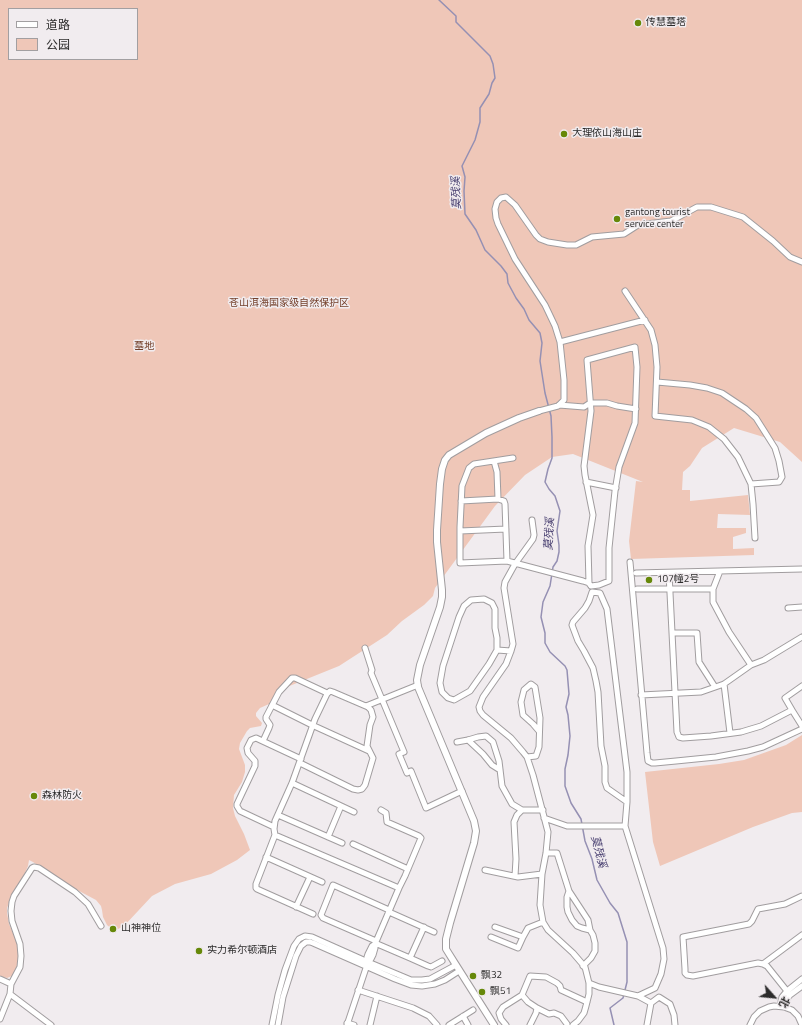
<!DOCTYPE html>
<meta charset="utf-8">
<style>
body{margin:0}
#map{position:relative;width:802px;height:1025px;overflow:hidden;background:#f1ecef;font-family:"Titillium Web","Noto Sans SC",sans-serif}
canvas{display:block}
.legend{position:absolute;left:8px;top:8px;width:130px;height:52px;box-sizing:border-box;background:#f1ecef;border:1px solid #a29fa1;margin:0;padding:5px 7px;list-style:none;font-size:12px;color:#2c2b2b}
.legend li{display:flex;align-items:center;gap:8px;height:20px}
.legend b{width:20px;border:1px solid #a29fa1}
.north{position:absolute;left:754px;top:977px;width:40px;height:40px;-webkit-text-stroke:3px #f1ecef;paint-order:stroke;rotate:117deg;font-size:11px;font-weight:700;line-height:16px;text-align:center;color:#2c2b2b}
.north::after{content:'';display:block;margin:auto;width:14px;height:18px;background:#2c2b2b;clip-path:polygon(50% 0,100% 100%,50% 72%,0 100%)}
</style>
<div id="map">
<canvas width="802" height="1025"></canvas>
<ul class="legend">
<li><b style="height:5px;background:#fff"></b>道路</li>
<li><b style="height:11px;background:#efc7b8"></b>公园</li>
</ul>
<div class="north">北</div>
</div>
<script>
const ctx = document.querySelector('canvas').getContext('2d');
ctx.lineJoin = 'round';
function fillPath(path, color) { ctx.fillStyle = color; ctx.fill(path, 'evenodd'); }
const shape = rows => new Path2D(rows.map(r => 'M' + r).join(''));
function strokePath(path, color, width, dash) { ctx.strokeStyle = color; ctx.lineWidth = width; ctx.lineCap = dash ? 'butt' : 'round'; ctx.setLineDash(dash || []); ctx.stroke(path); }
function write(font, color, halo, rows, align = 'center') {
  ctx.font = font + ' "Titillium Web","Noto Sans SC",sans-serif'; ctx.lineWidth = 3; ctx.setLineDash([]); ctx.textBaseline = 'middle'; ctx.strokeStyle = halo; ctx.fillStyle = color; for (const [text, x, y, turn = 0] of rows) {
    ctx.save(); ctx.translate(x, y); ctx.rotate((+turn || 0) * Math.PI / 180); ctx.textAlign = isNaN(turn) ? turn : align; if (halo) ctx.strokeText(text, 0, 0); ctx.fillText(text, 0, 0); ctx.restore();
  }
}
fillPath(shape([
 [0,0,802,0,802,462,780,442,734,428,702,448,690,466,683,472,682,490,690,490,690,501,748,495,750,515,718,514,717,528,746,528,746,533,733,537,733,549,754,548,754,555,631,559,629,541,636,481,643,482,573,454,552,457,525,475,495,506,435,588,433,596,424,605,402,621,387,635,339,666,277,691,269,704,260,708,256,713,256,716,262,723,261,726,250,728,247,731,240,743,239,749,245,765,245,772,242,782,234,795,233,808,235,816,244,834,250,850,237,860,211,874,175,884,152,896,124,926,114,931,107,925,103,917,102,910,101,906,96,900,66,884,33,862,29,860,28,866,24,875,11,897,7,908,7,913,9,924,18,944,20,955,16,969,12,976,7,978,0,976],
 [9,9,137,9,137,59,9,59],
 [802,735,802,812,792,813,753,827,660,866,653,842,645,772,719,764,744,760,786,745]
]), '#efc7b8');
strokePath(shape([
 [439,0,456,16,456,22,490,56,493,64,495,78,492,83,489,94,480,108,480,122,475,140,462,166,465,177,464,191,465,214,476,230,485,250,501,266,507,274,508,283,516,298,524,309,529,320,540,333,542,343,540,361,545,393,551,416,552,437,552,458,548,469,545,482,549,489,555,496,560,511,557,531,559,545,559,552,557,561,553,567,550,586,543,602,541,617,545,633,545,643,550,652,565,666,567,670,569,694,566,707,568,715,570,736,568,755,565,769,565,786,571,803,581,819,585,841,592,859,597,880,610,903,618,913,627,942,627,982,623,998,610,1008,614,1025]
]), '#9590b3', 1.5);
const minor = shape([
 [625,291,651,330,655,345,657,367,655,416,692,420,709,427,724,439,738,457,751,484,753,504,755,538],
 [560,342,645,320],
 [657,382,690,385,707,388,722,393,746,409,756,418,775,448,779,461,782,477,779,482,751,484],
 [559,405,584,407,590,403,607,403,617,406,636,409],
 [539,411,558,406,564,400,564,380,560,342,555,326,545,305,515,259,498,224,496,218,495,209,497,202,501,198,506,197,515,205,536,235,540,239,548,242,567,245,576,245,592,237,624,234,638,225,671,221,697,207,711,207,743,217,773,241,790,257,802,262],
 [513,458,474,464,469,468,462,486,460,527,460,563,507,561,583,581,589,583,590,585],
 [586,482,616,488],
 [498,499,504,501,505,504,507,561],
 [461,501,498,499,497,472,494,461],
 [532,520,534,535,533,539,515,564,505,582,504,588,513,644,511,651,506,664,483,697,479,707,480,711,483,715,511,738,523,752,527,757,533,775,548,832,546,853,542,874,540,905,543,922,548,930,573,953,585,967,589,983,589,994,586,1006,584,1013,578,1021,573,1025],
 [460,531,506,529],
 [630,562,647,753,648,761,652,763,655,763,676,761,716,757,748,751,763,747,802,729],
 [720,571,713,589,713,602,729,632,751,665,764,660,802,637],
 [636,573,802,569],
 [669,573,677,732,679,737,683,738,711,736,741,732,761,726,792,710,802,726],
 [589,583,588,546,593,515,585,475,584,466,591,411,587,360,635,347,637,367,635,423,619,467,615,491,609,548,609,581,599,585,591,586],
 [637,589,713,589],
 [788,608,802,607],
 [672,633,697,633,699,662,715,687],
 [365,648,372,670,371,673,404,752,399,754,407,773,411,771,426,808,462,791],
 [497,650,489,664,470,691,454,700,448,698,442,692,440,683,443,666,459,617,464,606,471,600,484,599,492,603,495,609,495,628,497,638,497,650,511,651],
 [724,684,730,733],
 [641,695,701,692,724,684,751,665],
 [272,705,312,725,369,751],
 [366,706,418,685],
 [792,710,785,698,802,686],
 [468,740,483,754,492,765,500,770],
 [263,741,269,728,270,725,266,719,266,717,279,692,292,678,295,678,327,693],
 [457,742,468,740,478,737,486,736,493,742,499,761,502,786,512,804,522,810],
 [527,757,536,756,539,747,540,718,535,687,531,684,524,690,521,702,523,715,533,724,539,731],
 [300,763,353,789,358,790,362,789,365,785,373,758,367,746,370,725,373,717,371,710,368,707,333,692,330,691,327,694,315,719,292,783,275,821,274,829,275,835,256,884,256,888,257,889,313,914],
 [292,783,354,812],
 [278,815,342,843],
 [544,818,567,826,625,826],
 [274,827,240,811,237,806,237,804,255,766,255,761,248,753,247,748,251,740,256,738,301,759],
 [275,835,399,888],
 [328,837,341,806],
 [353,844,408,869],
 [546,853,557,853,569,891,588,920,590,930,593,935,595,943,595,951,591,958,583,966],
 [266,857,322,882],
 [485,870,518,877,542,874],
 [515,876,516,859,514,822,517,815,522,810,543,810],
 [569,891,567,897,567,907,568,912,572,920,577,926,582,928,590,930],
 [296,907,310,877],
 [389,912,434,932],
 [495,927,523,937,528,928,543,922],
 [491,937,518,948,523,937],
 [376,941,323,918,321,915,333,885,389,910],
 [375,943,410,958,428,966,431,967,442,961],
 [375,944,372,946,368,954,367,957,368,962,371,959,373,955,375,948,375,944,399,888,405,876,421,838,419,836,387,822,386,813,381,810],
 [410,958,424,927],
 [763,964,802,935],
 [0,979,11,984],
 [589,983,599,987,638,996,655,988,661,974,664,959,663,948,625,826,627,802,607,788,605,782,605,766,601,746,598,692,596,681,593,668,584,651,578,641,572,625,573,622,585,608,589,601,592,592,600,593,607,609,627,772,627,802],
 [358,990,413,1008,429,1016,437,1025],
 [787,991,767,966,763,964,758,963,693,976,687,975,685,973,685,969,683,937,749,924,752,921,758,909,785,904,802,896],
 [10,994,11,984,20,967,21,956,20,944,12,921,11,911,12,902,14,896,32,868,34,867,39,868,75,892,88,904,101,926],
 [638,996,651,1003],
 [780,1006,782,997,787,991,802,979],
 [784,1007,787,999,790,995,802,986],
 [537,1008,549,1014,554,1013,561,1016,567,1024,567,1025],
 [463,1016,468,1025],
 [0,1019,10,994,51,1025],
 [347,1023,354,1025],
 [272,1025,278,995,285,970,294,946,299,939,305,936,312,937,368,962,411,980,422,980,430,979,456,965],
 [278,1025,283,997,296,956,301,946,306,942,310,942,313,943,395,979,411,985,422,986,435,984,445,980,459,971],
 [347,1025,367,965],
 [370,1025,377,996],
 [449,1025,473,1010],
 [506,1025,501,1019,499,1013,503,1007,522,995],
 [530,1025,536,1013,537,1008,528,1002,522,995,530,976,546,977,557,983,560,986,561,990,587,1002],
 [647,1025,651,1003,659,997,670,1004,674,1015,675,1025],
 [750,1025,754,1017,760,1011,769,1007,774,1006,784,1007,792,1010,798,1016,802,1025]
]);
const tertiary = shape([
 [494,1025,456,965,446,949,446,939,450,923,474,843,476,831,474,821,418,687,417,680,420,665,440,607,442,597,442,590,437,542,437,530,440,484,442,469,445,460,449,455,486,433,519,418,539,411]
]);
strokePath(minor, '#a19d9f', 7);
strokePath(tertiary, '#a19d9f', 8);
strokePath(minor, '#fff', 5);
strokePath(tertiary, '#fff', 6);
for (const [x, y, r, color] of [
 [638,23,4,"#668809"],
 [564,134,4,"#668809"],
 [617,219,4,"#668809"],
 [649,580,4,"#668809"],
 [34,796,4,"#668809"],
 [113,929,4,"#668809"],
 [199,951,4,"#668809"],
 [473,976,4,"#668809"],
 [482,992,4,"#668809"]
]) { const dot = new Path2D(); dot.arc(x, y, r, 0, 2 * Math.PI); ctx.fillStyle = color; ctx.fill(dot); strokePath(dot, '#f1ecef', 1.5); }
write('10px', '#2c2b2b', '#f1ecef', [
 ["传慧墓塔",646,23],
 ["大理依山海山庄",572,134],
 ["gantong tourist",625,213],
 ["service center",625,225],
 ["107幢2号",657,580],
 ["森林防火",42,796],
 ["山神神位",121,929],
 ["实力希尔顿酒店",207,951],
 ["飘32",481,976],
 ["飘51",490,992]
], 'left');
write('10px', '#733f2a', '#f1ecef', [
 ["苍山洱海国家级自然保护区",289,304],
 ["墓地",144,347]
]);
write('italic 11px', '#483f70', '#f1ecef', [
 ["莫残溪",457,193,-93],
 ["莫残溪",550,534,-87],
 ["莫残溪",598,852,75]
]);
</script>
